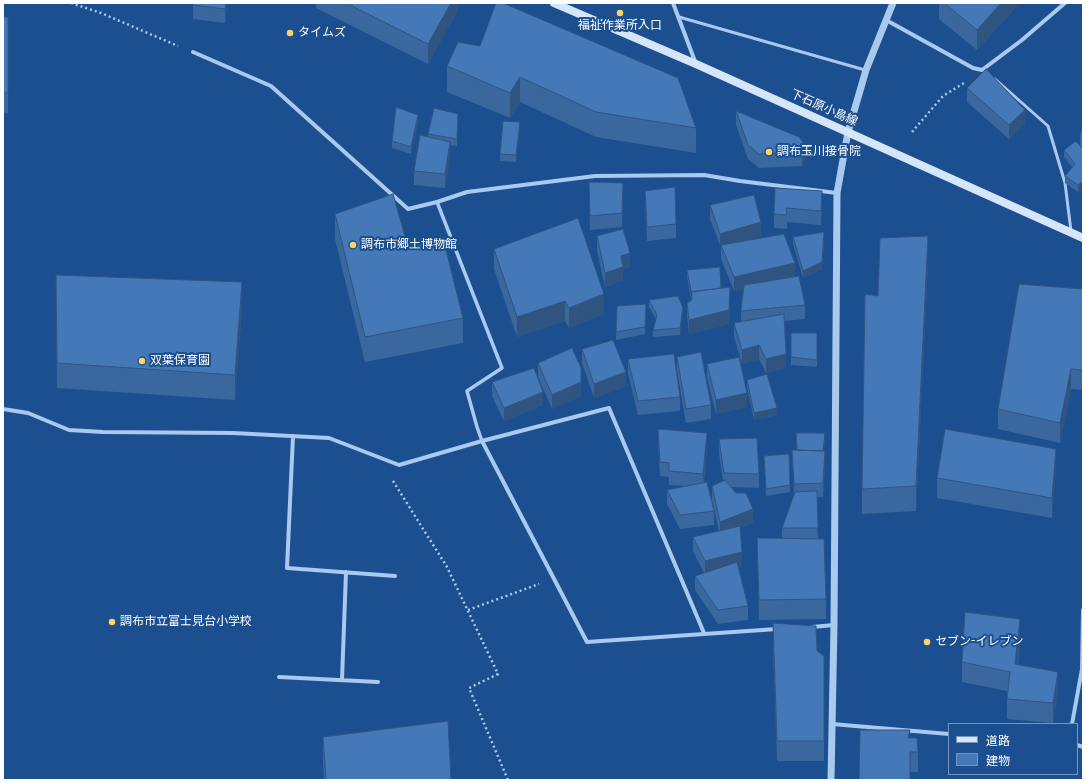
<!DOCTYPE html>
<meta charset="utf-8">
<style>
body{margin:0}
#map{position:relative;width:1086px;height:783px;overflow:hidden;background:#1b4f8f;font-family:"Fira Sans Condensed","Noto Sans JP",sans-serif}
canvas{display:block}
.frame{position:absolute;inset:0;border:4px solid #fff;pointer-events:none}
.legend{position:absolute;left:948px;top:723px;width:130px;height:52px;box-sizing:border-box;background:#1b4f8f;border:1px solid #7695bc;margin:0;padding:5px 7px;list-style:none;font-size:12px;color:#fff}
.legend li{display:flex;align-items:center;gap:8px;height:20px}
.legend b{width:20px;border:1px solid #7695bc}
</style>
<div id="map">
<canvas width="1086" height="783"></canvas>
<div class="frame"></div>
<ul class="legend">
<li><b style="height:5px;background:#d6e6fa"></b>道路</li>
<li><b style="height:11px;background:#4478b7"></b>建物</li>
</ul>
</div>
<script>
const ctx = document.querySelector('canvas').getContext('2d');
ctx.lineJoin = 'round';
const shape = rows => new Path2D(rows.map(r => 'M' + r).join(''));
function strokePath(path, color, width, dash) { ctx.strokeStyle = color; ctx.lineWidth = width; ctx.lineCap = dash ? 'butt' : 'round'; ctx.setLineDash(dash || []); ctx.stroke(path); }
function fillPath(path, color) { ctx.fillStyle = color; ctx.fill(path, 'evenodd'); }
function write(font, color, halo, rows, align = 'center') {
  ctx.font = font + ' "Fira Sans Condensed","Noto Sans JP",sans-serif'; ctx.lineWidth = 4; ctx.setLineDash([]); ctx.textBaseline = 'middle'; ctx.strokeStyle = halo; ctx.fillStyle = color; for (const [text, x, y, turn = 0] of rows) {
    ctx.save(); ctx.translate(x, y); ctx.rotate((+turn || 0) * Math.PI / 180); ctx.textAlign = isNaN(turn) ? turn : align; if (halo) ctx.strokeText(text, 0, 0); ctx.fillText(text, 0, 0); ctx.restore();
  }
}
strokePath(shape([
 [71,3,101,13,178,46],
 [912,132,943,96,964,83],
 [393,481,447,567,498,674,469,688,508,780],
 [468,610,539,584]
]), '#a9c9ee', 2.5, [2, 3]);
strokePath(shape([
 [679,17,865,70],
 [995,79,1048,126,1065,183,1071,231]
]), '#a9c9ee', 3);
strokePath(shape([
 [437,202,502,368,467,391,477,427,482,441]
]), '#a9c9ee', 3.5);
strokePath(shape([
 [673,3,696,64],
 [886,20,973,68,982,70,1022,40,1065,3],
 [193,52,271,86,408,209,437,202,467,192,595,176,704,175,740,181,837,193],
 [3,409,28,413,69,430,103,432,233,433,329,438,399,465,482,441,609,408,704,633],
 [293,436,287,568,395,576],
 [482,441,587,642,777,629],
 [812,627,834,625],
 [279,677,378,682],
 [342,680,346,572],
 [832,724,949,734],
 [1072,724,1082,669,1083,610],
 [1077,745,1083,747]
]), '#a9c9ee', 4);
strokePath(shape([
 [831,780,834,625,837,193,848,132,866,70,893,3]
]), '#a9c9ee', 7);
strokePath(shape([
 [554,3,696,64,1083,238]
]), '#d6e6fa', 8);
fillPath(shape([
 [193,3,227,3,225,23,193,19],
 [316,3,458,3,458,10,428,64,316,8],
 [939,3,1017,3,1017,6,977,50,939,19],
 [3,17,8,17,8,113,3,113],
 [458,42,696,128,696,153,596,137,520,102,510,118,447,92,447,66],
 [967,88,1025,124,1009,139,967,102],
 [736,111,799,137,805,159,802,166,759,168,748,159,736,125],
 [458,121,457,146,450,145,450,156,445,188,414,185,414,171,428,137,428,134],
 [418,122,411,154,392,148,392,141],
 [520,130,516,162,500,161,500,154],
 [1083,130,1083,188,1078,192,1065,183,1065,176,1072,167,1064,157,1064,150,1080,146,1080,133],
 [589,182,623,183,622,227,590,230],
 [775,188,822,205,821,225,787,222,787,229,774,228,774,214],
 [645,191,676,224,676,238,647,241,645,204],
 [710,205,761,236,740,242,795,276,805,305,805,319,785,321,786,368,766,373,759,359,742,364,734,337,734,323,741,322,741,311,743,289,734,291,721,259,721,248,710,219],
 [335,214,408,247,463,318,463,343,365,362,335,239],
 [597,236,630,267,623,269,623,280,605,287,597,250],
 [793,237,824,239,822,269,803,278,793,244],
 [494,249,604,314,569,328,565,321,517,337,494,269],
 [928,262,916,511,862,514,862,489,878,296],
 [687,270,721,288,730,301,729,324,689,334,687,317,687,303,691,301,691,299,687,277],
 [56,275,242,307,235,400,57,388],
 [1083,289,1083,390,1071,389,1060,443,998,429,998,409],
 [649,300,683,316,680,335,653,337,653,330,656,319,649,307],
 [646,304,645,334,616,340,617,306],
 [791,333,817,333,817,367,791,365],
 [582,349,626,386,594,398,582,363],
 [677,357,711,405,711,419,686,423,677,371],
 [628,359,680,397,680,411,638,415,628,373],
 [538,363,581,396,552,409,538,377],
 [707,364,747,407,716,414,707,378],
 [747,380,777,415,754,420,747,387],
 [492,382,543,405,504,421,492,396],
 [658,429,707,447,704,482,714,511,714,525,680,529,667,504,667,490,685,486,669,485,669,477,660,476,658,443],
 [796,433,825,440,824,451,825,465,823,497,817,497,818,539,826,599,826,619,759,620,757,538,782,538,782,528,794,496,792,450,797,450],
 [719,439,759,474,759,488,731,487,753,523,740,528,742,566,738,567,748,606,748,620,718,624,695,590,695,576,704,573,693,551,693,537,719,531,712,500,712,486,723,481,719,453],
 [789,454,790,492,766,496,764,456],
 [1056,469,1052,518,937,498,937,478],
 [773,623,824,656,824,761,777,761,773,643],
 [1020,639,1018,665,1058,692,1053,723,1007,719,1007,691,962,682,962,662],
 [323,737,451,780,324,780,323,762],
 [910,738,918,752,918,772,910,772]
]), '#3a679d');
fillPath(shape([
 [226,3,227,3,225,23,225,9],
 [451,3,458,3,458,10,428,64,428,44],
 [1001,3,1017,3,1017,6,977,50,977,30],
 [520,77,520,102,510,118,510,93],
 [1025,110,1025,124,1009,139,1009,125],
 [458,114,458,121,457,146,457,139],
 [418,115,418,122,411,154,411,147],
 [520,122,520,130,516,162,516,155],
 [450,142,450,156,445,188,445,174],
 [805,145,805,159,802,166,802,152],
 [1083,181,1083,188,1078,192,1078,185],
 [822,191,822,205,821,225,821,211],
 [761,222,761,236,722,247,721,245,720,248,720,234],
 [824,232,822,269,803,278,803,271],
 [928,236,928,262,916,511,916,486],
 [630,253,630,267,623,269,623,280,605,287,605,273,621,256],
 [795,263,795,277,734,291,734,277],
 [242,282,242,307,235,400,235,375],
 [730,287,729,324,689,334,689,320],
 [604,294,604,314,569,328,569,308],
 [565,301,565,321,517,337,517,317],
 [683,308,683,316,680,335,680,328],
 [759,345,759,359,742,364,742,350],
 [786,354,786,368,766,373,766,359],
 [1071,369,1071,389,1060,443,1060,423],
 [626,372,626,386,594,398,594,384],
 [581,382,581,396,552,409,552,395],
 [543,392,543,405,504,421,504,408],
 [747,393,747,407,716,414,716,400],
 [777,408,777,415,754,420,754,413],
 [707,433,707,447,703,487,703,474],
 [825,433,825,440,823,458,823,451],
 [1056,449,1056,469,1052,518,1052,498],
 [825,451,825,465,823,497,823,483],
 [753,509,753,523,720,536,720,522],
 [742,552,742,566,705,575,705,561],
 [1020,619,1020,639,1015,685,1015,664],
 [1058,672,1058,692,1053,723,1053,703]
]), '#305480');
const building = shape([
 [193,3,226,3,225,9,193,5,193,3],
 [346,3,451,3,428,44,346,3],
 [496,3,503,3,678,78,696,128,596,112,520,77,510,93,447,66,458,42,480,46,496,3],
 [944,3,1001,3,977,30,944,3],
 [3,17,8,17,8,93,3,93,3,17],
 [986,69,1025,110,1009,125,967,88,986,69],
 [396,107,418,115,411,147,392,141,396,107],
 [434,108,458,114,457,139,428,134,434,108],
 [736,111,799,137,805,145,802,152,759,154,748,145,736,111],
 [503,121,520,122,516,155,500,154,503,121],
 [1083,130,1083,136,1080,133,1083,130],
 [420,135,450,142,445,174,414,171,420,135],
 [1076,141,1083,149,1083,181,1078,185,1065,176,1075,164,1064,150,1076,141],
 [589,182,623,183,622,213,590,216,589,182],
 [675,187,676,224,647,227,645,191,675,187],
 [775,188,822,191,821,211,786,208,787,215,774,214,775,188],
 [393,194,408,247,443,238,463,318,365,337,335,214,393,194],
 [754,195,761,222,720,234,710,205,754,195],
 [578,218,604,294,569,308,565,301,517,317,494,249,578,218],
 [623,229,630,253,621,256,623,267,605,273,597,236,623,229],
 [824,232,822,262,803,271,793,237,824,232],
 [784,234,795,263,734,277,721,245,784,234],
 [928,236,916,486,862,489,865,294,878,296,880,238,928,236],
 [720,267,721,288,691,292,692,296,687,270,720,267],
 [56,275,242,282,235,375,57,363,56,275],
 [799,276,805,305,741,311,744,285,799,276],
 [1019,284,1083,289,1083,370,1071,369,1060,423,998,409,1019,284],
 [730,287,729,310,689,320,687,303,692,300,691,292,730,287],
 [678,296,683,308,680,328,653,330,657,315,649,300,678,296],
 [646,304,645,327,616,332,617,306,646,304],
 [784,314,786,354,766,359,759,345,742,350,734,323,784,314],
 [791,333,817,333,817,360,791,357,791,333],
 [613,340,626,372,594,384,582,349,613,340],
 [572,348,581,368,581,382,552,395,538,363,572,348],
 [701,352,711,405,686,409,677,357,701,352],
 [674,354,680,397,638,401,628,359,674,354],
 [739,357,747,393,716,400,707,364,739,357],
 [534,368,543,392,504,408,492,382,534,368],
 [767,374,777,408,754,413,747,380,767,374],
 [658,429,707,433,703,474,669,471,669,463,660,462,658,429],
 [945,429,1056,449,1052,498,937,478,945,429],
 [796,433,825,433,823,451,797,450,796,433],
 [757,438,759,474,724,473,719,439,757,438],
 [792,450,825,451,823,483,794,484,792,450],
 [789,454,790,485,766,489,764,456,789,454],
 [725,480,736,493,746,493,753,509,720,522,712,486,725,480],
 [707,482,714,511,680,515,667,490,707,482],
 [817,491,818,528,782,528,795,492,817,491],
 [740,526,742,552,705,561,693,537,740,526],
 [757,538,824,539,826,599,759,600,757,538],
 [737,562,748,606,718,610,695,576,737,562],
 [965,612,1020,619,1015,664,1058,672,1053,703,1007,699,1010,672,962,662,965,612],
 [773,623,816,626,817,651,824,656,824,741,777,741,773,623],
 [448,721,451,780,326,780,323,737,448,721],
 [860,730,910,730,908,738,917,738,918,752,910,752,910,780,859,780,860,730]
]);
fillPath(building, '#4478b7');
strokePath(building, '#305480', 1);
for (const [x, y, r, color] of [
 [620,13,4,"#ffd166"],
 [290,33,4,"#ffd166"],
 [769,152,4,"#ffd166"],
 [353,245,4,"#ffd166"],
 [142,361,4,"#ffd166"],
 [112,622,4,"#ffd166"],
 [927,642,4,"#ffd166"]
]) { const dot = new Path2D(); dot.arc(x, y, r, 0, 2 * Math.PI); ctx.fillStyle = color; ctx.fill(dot); strokePath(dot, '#1b4f8f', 1.5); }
write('12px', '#fff', '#1b4f8f', [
 ["福祉作業所入口",620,26,"center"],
 ["タイムズ",298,33],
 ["調布玉川接骨院",777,152],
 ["調布市郷土博物館",361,245],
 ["双葉保育園",150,361],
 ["調布市立富士見台小学校",120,622],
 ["セブン-イレブン",935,642]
], 'left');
write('12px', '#fff', '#1b4f8f', [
 ["下石原小島線",824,108,24]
]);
</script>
